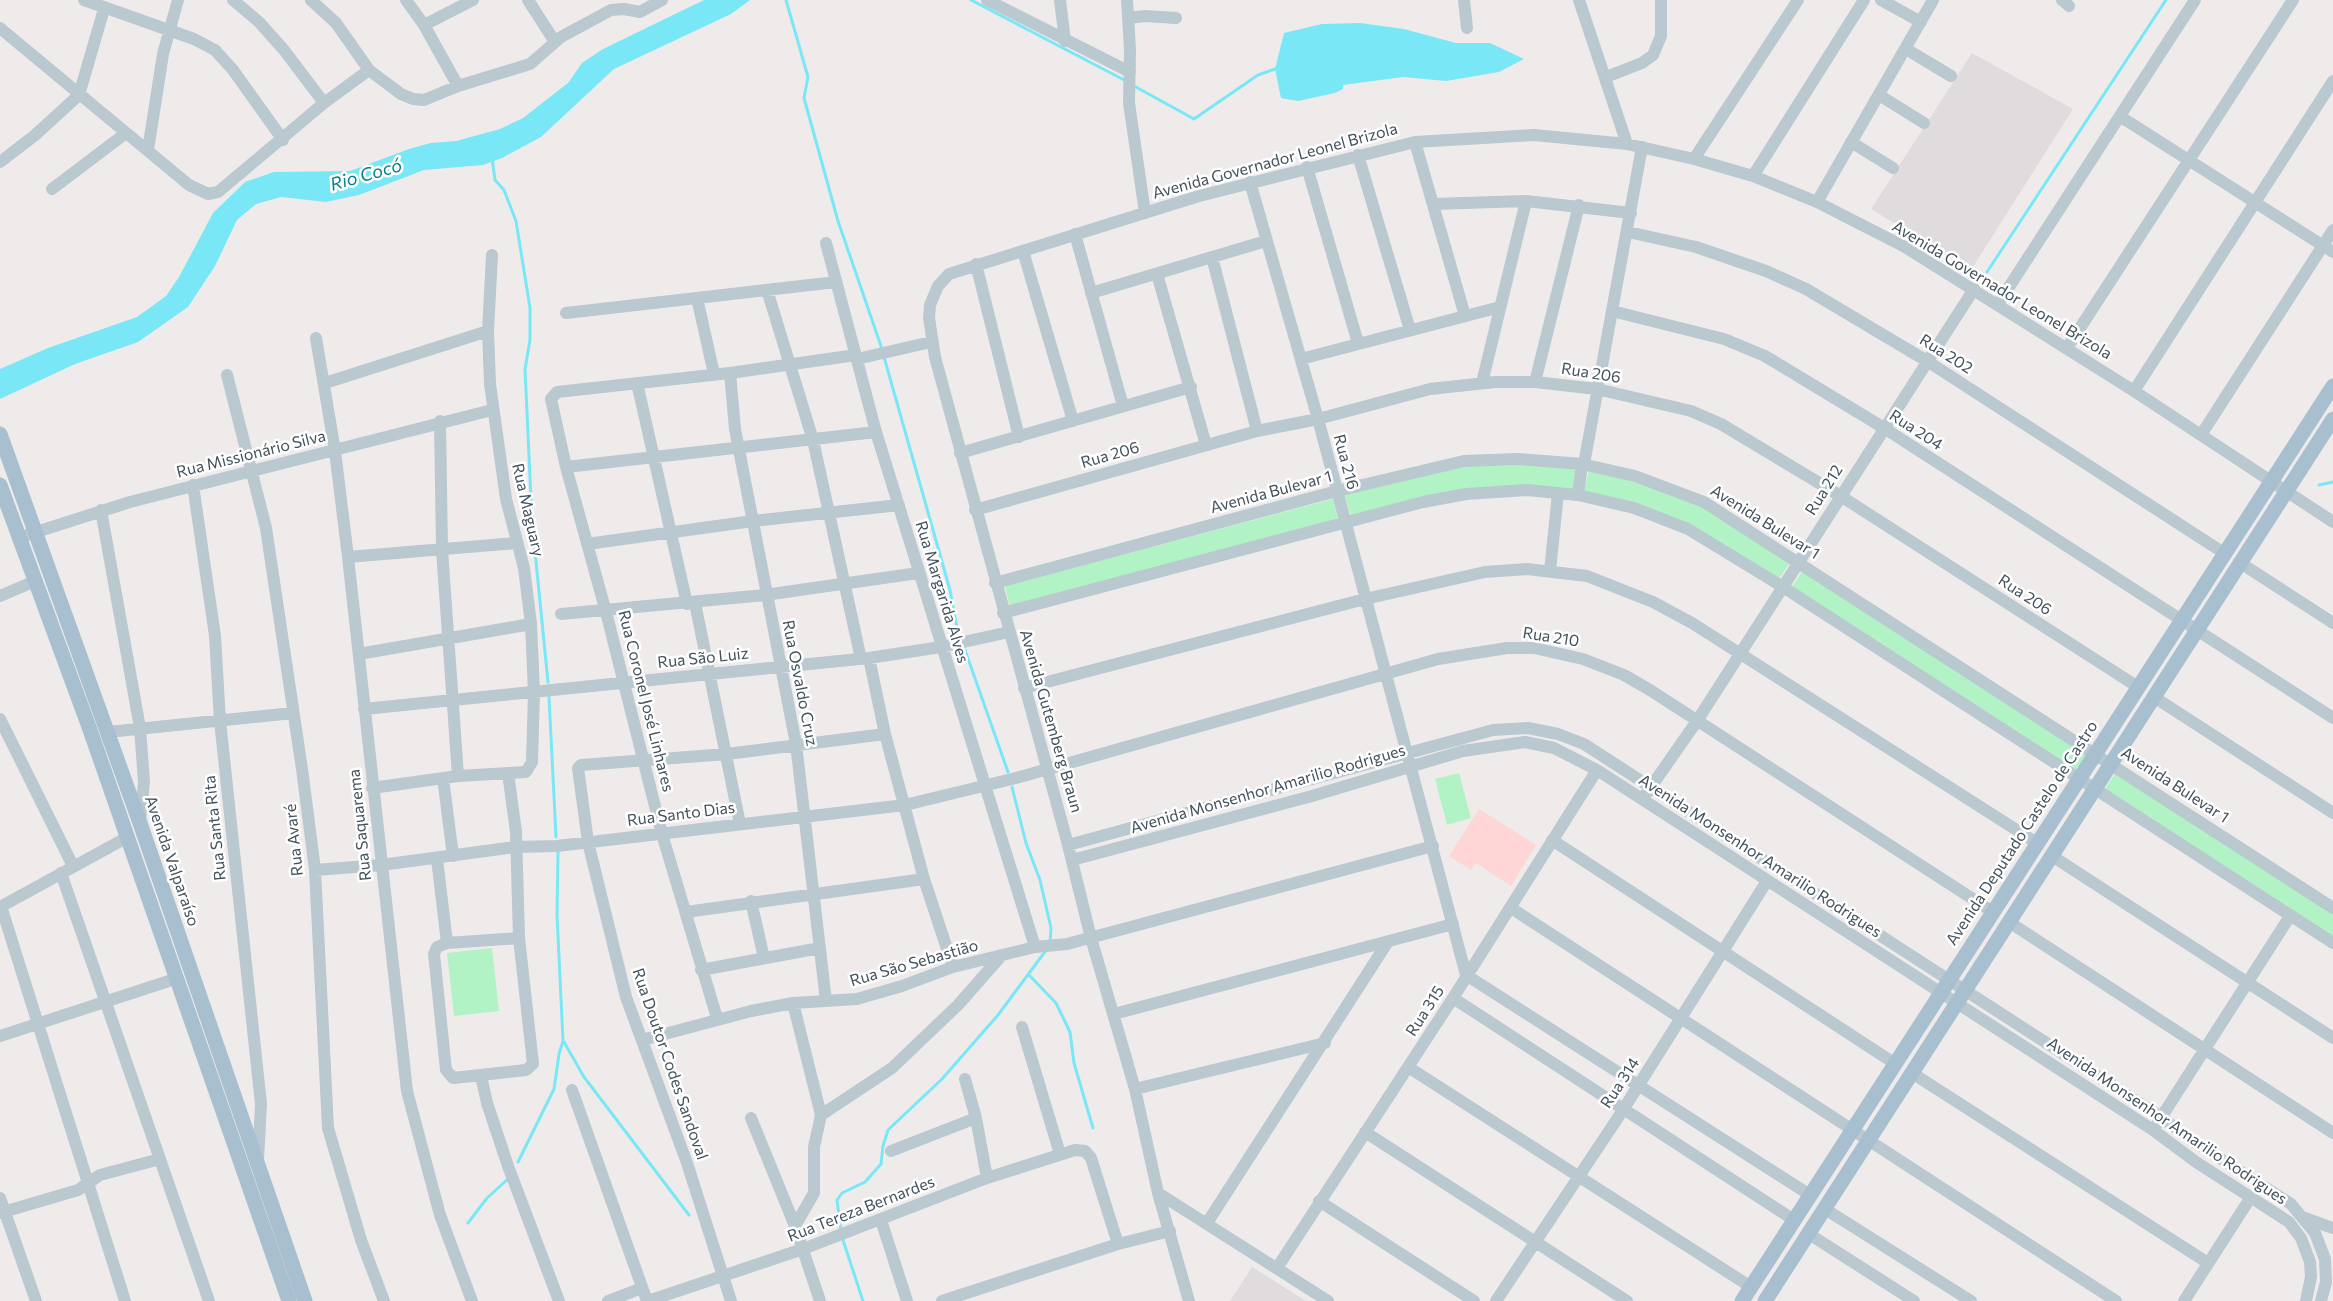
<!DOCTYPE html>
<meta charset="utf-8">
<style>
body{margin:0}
canvas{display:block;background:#efebeb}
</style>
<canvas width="2333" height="1301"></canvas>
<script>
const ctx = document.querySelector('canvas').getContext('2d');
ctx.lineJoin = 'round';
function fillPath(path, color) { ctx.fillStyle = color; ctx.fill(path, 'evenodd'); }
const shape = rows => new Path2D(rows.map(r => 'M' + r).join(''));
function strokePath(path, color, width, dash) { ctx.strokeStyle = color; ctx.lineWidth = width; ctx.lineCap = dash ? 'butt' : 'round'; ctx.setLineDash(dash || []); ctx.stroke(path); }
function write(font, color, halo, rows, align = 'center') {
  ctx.font = font + ' Commissioner,sans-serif'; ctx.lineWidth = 5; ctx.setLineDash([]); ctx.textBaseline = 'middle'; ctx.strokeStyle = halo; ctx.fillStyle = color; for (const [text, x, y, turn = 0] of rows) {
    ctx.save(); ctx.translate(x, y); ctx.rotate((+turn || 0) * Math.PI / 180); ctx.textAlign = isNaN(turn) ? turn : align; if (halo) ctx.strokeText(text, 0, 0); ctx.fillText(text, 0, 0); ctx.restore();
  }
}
fillPath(shape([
 [1972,53,2073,109,1971,270,1871,209],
 [1252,1267,1306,1301,1230,1301]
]), '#e0dcdd');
fillPath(shape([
 [1479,809,1536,845,1511,886,1476,863,1471,870,1449,856]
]), '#fed6d6');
fillPath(shape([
 [1519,465,1576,468,1573,489,1556,487,1351,516,1344,494,1435,471,1470,466],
 [1589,470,1640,483,1702,506,1791,561,1779,579,1731,549,1584,491],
 [1333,499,1338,519,1010,608,1005,586],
 [1803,570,2088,755,2077,772,1792,587],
 [2116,772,2333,911,2333,937,2105,789],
 [1459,773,1471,818,1447,825,1435,779],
 [492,948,499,1011,454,1016,447,953]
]), '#b2f3c5');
fillPath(shape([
 [704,0,750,0,731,14,614,69,541,137,502,158,483,165,424,170,359,195,326,202,281,197,256,204,237,220,215,266,188,307,138,342,75,364,0,399,0,369,48,348,137,317,166,296,179,277,213,213,245,182,274,172,350,171,409,149,431,143,456,141,500,129,523,118,568,83,582,63,603,49],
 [1360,23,1404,29,1456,43,1490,43,1524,59,1499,72,1446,81,1403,77,1343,85,1343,89,1335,93,1298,101,1281,98,1275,69,1284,33,1322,24]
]), '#7ae7f6');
strokePath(shape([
 [786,0,808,77,804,98,838,221,882,349],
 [971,0,1126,81],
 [1134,86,1194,119,1258,75,1278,68],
 [492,158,495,180,504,190,516,221,530,308,530,340,525,369,532,521,548,682],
 [1987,272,2166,0],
 [884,357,950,590,958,633],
 [2319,485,2333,482],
 [965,650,1008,772],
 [549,697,556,837],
 [1012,787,1026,843,1040,880,1051,928,1050,943],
 [1030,976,1056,1003,1070,1032,1074,1063,1093,1128],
 [564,1042,584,1077,689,1215],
 [518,1162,554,1089,559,1054,563,1041,557,915,558,852],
 [468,1223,487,1198,508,1179],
 [841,1231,837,1200,842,1193,865,1182,881,1164,883,1146,888,1130,942,1079,998,1015,1047,949],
 [842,1237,863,1301]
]), '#7ae7f6', 3);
strokePath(shape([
 [84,0,194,39,215,50,233,70,283,140],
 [233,0,259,22,284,50,324,103],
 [311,0,336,23,369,70,401,94,413,99,424,100,458,86,530,64,561,37,611,10,624,9,640,12,662,0],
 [406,0,424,25,458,86],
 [528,0,555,42],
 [987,0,1130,72],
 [1060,0,1065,41],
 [1127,0,1130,49,1129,103,1145,213],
 [1464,0,1467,28],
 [1579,0,1627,144],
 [1881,0,1921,22],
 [2062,0,2069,6],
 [1128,18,1145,16,1176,18],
 [424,25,473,0],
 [0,28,189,185,208,194,218,192,324,103,369,70],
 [1906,49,1951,76],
 [1606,77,1642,63,1653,55,1661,36,1661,0],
 [1879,95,1924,123],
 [2121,117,2333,252],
 [1415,142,1465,316],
 [1851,142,1893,168],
 [148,150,163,54,178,0],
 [1358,155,1410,330],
 [1694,159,1798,0],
 [0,162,34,136,79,95,104,9],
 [1307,167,1358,343],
 [1753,176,1864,0],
 [1250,182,1318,419,1466,975,1810,1195],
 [52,189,126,133],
 [1817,202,1933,0],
 [1433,204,1526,201,1631,213],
 [1628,232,1696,247,1766,271,1806,289,1927,361,2224,553],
 [1075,234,1123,406],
 [826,243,876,432,1035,947],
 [1023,251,1073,421],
 [1212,257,1257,431],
 [976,264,1019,437],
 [1157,274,1206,445],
 [767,290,813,440,861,659],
 [1091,293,1266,241],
 [697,298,714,374],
 [1998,304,2195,0],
 [1612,311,1724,339,1765,356,1884,428,2333,718],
 [566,313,836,282],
 [316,338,335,451,348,557,407,1091,440,1215,472,1301],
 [2067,348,2293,0],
 [857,359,931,342],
 [1301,359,1500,307],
 [730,373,735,429,796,744,826,1001],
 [227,375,266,528,302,769,315,870,328,1128,361,1240,384,1301],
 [1535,382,1579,205],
 [325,383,488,331],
 [637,383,687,604],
 [1482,383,1526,201],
 [2134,391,2333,81],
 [440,421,442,550,458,776],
 [2201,435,2333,230],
 [960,453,1191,387],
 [1584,464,1642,147],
 [566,467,876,432],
 [193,485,215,636,220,721,261,1104,258,1160],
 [1578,495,1582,464],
 [101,510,140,728,144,782,140,822],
 [975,510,1257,431,1318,419,1430,389,1495,382,1535,382,1597,389,1691,411,1721,424,1839,495,2138,687],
 [27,535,130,502,492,410],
 [587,544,753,521,899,505],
 [348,557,516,543],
 [2239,562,2333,623],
 [1550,571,1558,493],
 [995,583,1337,491,1464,461,1518,459,1582,464,1635,476,1704,502,2333,908],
 [0,596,35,581],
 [695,603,740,824],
 [1003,613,1423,502,1466,494,1527,490,1578,495,1634,508,1688,529,1783,587,2333,943],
 [561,614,765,595,918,573],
 [359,654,531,624],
 [869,658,885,734,924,879,953,967],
 [1024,688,1365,599,1485,572,1527,569,1587,576,1653,602,1692,623,2037,843],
 [2154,697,2333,813],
 [364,709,869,658,941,647,1009,632],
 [0,719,73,866],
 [108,732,293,713],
 [508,773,516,832,519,938,533,1064,526,1070,453,1078,446,1070,434,954,437,947,447,943,519,938],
 [443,778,453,856],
 [372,788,458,776,526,772,532,762,534,693,531,624,524,568,506,499,490,384,488,331,492,255],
 [1646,794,1697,721,1974,289],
 [1552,840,1894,1063],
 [1068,845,1493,730,1528,728,1558,734,1584,744,2161,1117,2193,1141,2291,1204,2315,1233,2325,1259,2326,1282,2321,1301],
 [2052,856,2333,1038],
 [437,859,447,943],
 [1072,860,1312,796,1463,751,1525,742,1554,748,1597,770,2153,1130,2196,1162,2289,1222,2301,1238,2310,1262,2311,1277,2306,1301],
 [315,870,381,865,515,847,557,846,905,805,1016,778,1438,659,1507,648,1534,648,1583,659,1624,675,1650,690,1993,912],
 [61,873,209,1301],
 [751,901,764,958],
 [1,906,125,1301],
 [0,907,126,838],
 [1511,908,2116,1301],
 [686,912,924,879],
 [2009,922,2333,1133],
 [701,970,820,948],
 [1453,998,1794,1220],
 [793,1003,821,1115],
 [1114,1014,1453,924],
 [717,1018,662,834,606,612,566,467,551,399,557,392,730,373,856,355],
 [1022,1027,1060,1154],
 [0,1036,175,979],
 [642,1040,751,1011,793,1003,857,999,902,986,953,967,1035,947,1067,944,1433,846],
 [1408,1067,1751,1287],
 [1912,1073,2208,1263],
 [481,1076,487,1103,508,1166,559,1301],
 [965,1079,976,1118,987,1178],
 [1135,1089,1325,1043],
 [572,1090,647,1301],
 [751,1118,795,1226,820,1301],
 [2157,1124,2290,916],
 [1365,1132,1627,1301],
 [891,1151,976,1118],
 [1158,1193,1328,1301],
 [0,1198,36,1301],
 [1319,1201,1474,1301],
 [1825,1209,1971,1301],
 [0,1213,78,1190,100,1175,160,1159],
 [2302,1217,2333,1228],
 [881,1220,907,1301],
 [1207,1223,1387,943],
 [795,1226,814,1193,814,1147,821,1115,892,1068,958,1005,1002,955],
 [1809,1234,1914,1301],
 [1277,1268,1453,998,1597,770],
 [608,1301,642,1288],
 [648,1301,803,1249,987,1178,1075,1150,1085,1151,1091,1158,1118,1244],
 [731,1301,687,1163,626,997,588,842,578,768,581,765,727,754,885,734],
 [942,1301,1118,1244,1170,1231],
 [1189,1301,1158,1193,1135,1089,1091,938,1068,845,935,357,929,318,930,305,938,286,949,274,1199,196,1415,142,1534,135,1627,144,1694,159,1753,176,1817,202,1905,247,2134,391,2333,522],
 [1496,1301,1623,1110,1767,881],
 [2184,1301,2251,1197]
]), '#bac8d0', 12);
strokePath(shape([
 [0,434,140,823,305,1301],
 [0,485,89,727,289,1301],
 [1742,1301,2333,386],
 [1765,1301,2333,419]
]), '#a7bfcf', 15);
write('16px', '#42515b', '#fff', [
 ["Avenida Governador Leonel Brizola",1275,161,-15],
 ["Avenida Governador Leonel Brizola",2002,290,31],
 ["Rua 202",1946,354,32],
 ["Rua 206",1591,373,9],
 ["Rua 204",1916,430,33],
 ["Rua Missionário Silva",251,454,-14],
 ["Rua 206",1110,455,-16],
 ["Rua 216",1346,462,75],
 ["Rua 212",1824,490,-58],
 ["Avenida Bulevar 1",1271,492,-15],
 ["Rua Maguary",528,510,77],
 ["Avenida Bulevar 1",1765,522,32],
 ["Rua Margarida Alves",942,592,73],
 ["Rua 206",2025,595,33],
 ["Rua 210",1551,637,9],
 ["Rua São Luiz",703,658,-6],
 ["Rua Osvaldo Cruz",800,683,79],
 ["Rua Coronel José Linhares",646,701,76],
 ["Avenida Gutemberg Braun",1051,721,74],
 ["Avenida Bulevar 1",2175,785,33],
 ["Avenida Monsenhor Amarilio Rodrigues",1268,789,-16],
 ["Rua Santo Dias",681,814,-7],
 ["Rua Saquarema",360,825,-96],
 ["Rua Santa Rita",215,828,-96],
 ["Avenida Deputado Castelo de Castro",2022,833,-57],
 ["Rua Avaré",294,840,-96],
 ["Avenida Monsenhor Amarilio Rodrigues",1760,856,33],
 ["Avenida Valparaíso",172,861,71],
 ["Rua São Sebastião",914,963,-16],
 ["Rua 315",1425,1011,-57],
 ["Rua Doutor Codes Sandoval",670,1064,71],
 ["Rua 314",1620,1083,-57],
 ["Avenida Monsenhor Amarilio Rodrigues",2167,1121,34],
 ["Rua Tereza Bernardes",861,1209,-21]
]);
write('italic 18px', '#037f8f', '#fff', [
 ["Rio Cocó",366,175,-16]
]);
</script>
